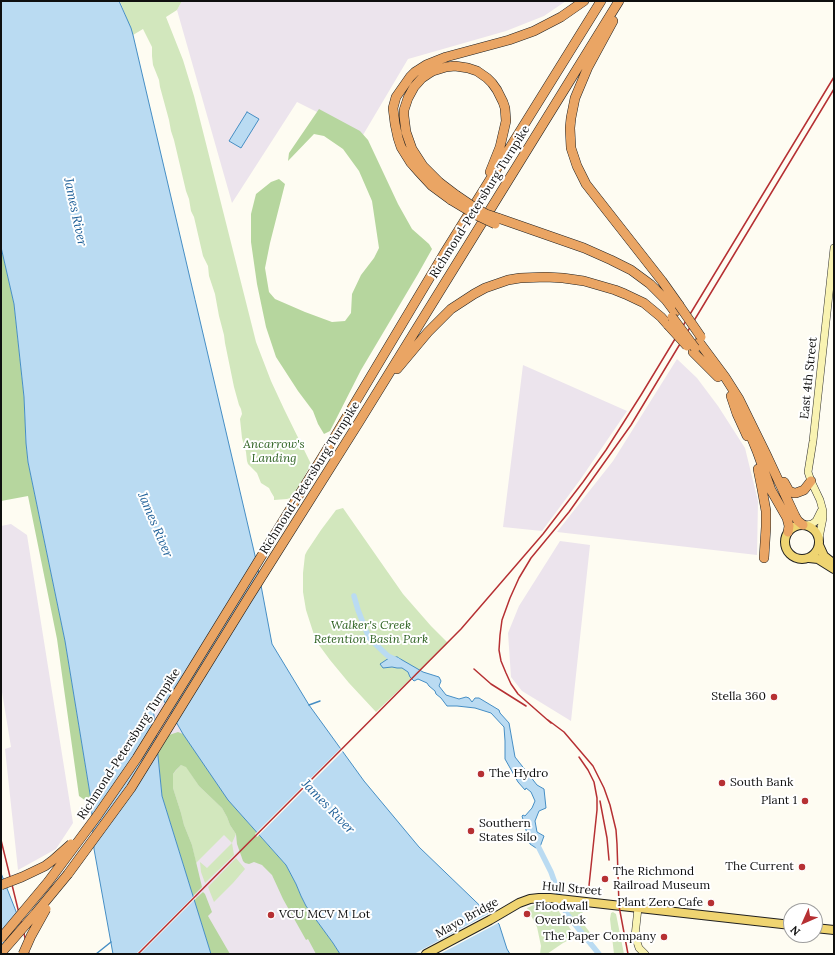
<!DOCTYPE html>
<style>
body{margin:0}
#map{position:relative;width:835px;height:955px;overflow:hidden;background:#fefcf2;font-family:Lora,serif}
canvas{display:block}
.frame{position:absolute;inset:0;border:2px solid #0f0f0f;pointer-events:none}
.north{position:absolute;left:783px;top:903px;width:40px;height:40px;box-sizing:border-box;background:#fff;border:1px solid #9f9f9f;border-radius:50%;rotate:225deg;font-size:11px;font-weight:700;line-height:16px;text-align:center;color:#0f0f0f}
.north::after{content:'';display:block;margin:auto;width:14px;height:18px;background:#b63033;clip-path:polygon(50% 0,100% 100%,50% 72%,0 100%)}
</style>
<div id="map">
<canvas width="835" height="955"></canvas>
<div class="frame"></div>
<div class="north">N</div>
</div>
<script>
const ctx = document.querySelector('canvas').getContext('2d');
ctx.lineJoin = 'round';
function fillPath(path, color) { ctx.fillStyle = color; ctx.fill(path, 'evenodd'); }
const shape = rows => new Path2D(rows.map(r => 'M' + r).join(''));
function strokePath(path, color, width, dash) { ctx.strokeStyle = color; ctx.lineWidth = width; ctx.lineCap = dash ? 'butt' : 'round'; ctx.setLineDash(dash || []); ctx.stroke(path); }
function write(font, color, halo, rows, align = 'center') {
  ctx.font = font + ' Lora,serif'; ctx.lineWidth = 4; ctx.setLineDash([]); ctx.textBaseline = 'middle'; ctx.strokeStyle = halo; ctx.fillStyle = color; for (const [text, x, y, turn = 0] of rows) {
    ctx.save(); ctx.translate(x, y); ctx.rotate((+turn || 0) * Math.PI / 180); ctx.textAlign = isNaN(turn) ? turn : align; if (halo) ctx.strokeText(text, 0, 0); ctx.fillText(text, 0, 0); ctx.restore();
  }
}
fillPath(shape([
 [182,1,566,1,544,16,506,31,408,59,363,135,297,102,232,203,177,10],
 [677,359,697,378,718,406,745,448,758,501,757,555,557,532,613,461],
 [523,365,627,411,580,480,542,531,503,527],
 [11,524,27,535,73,823,56,849,18,870,5,749,11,747,1,686,1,526],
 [560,541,590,545,571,721,522,691,511,677,508,633,519,606],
 [164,699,172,714,340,954,211,954,162,796,153,706,156,700]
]), '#ece4ed');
fillPath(shape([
 [120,1,182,1,177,10,166,17,183,60,194,96,252,326,256,342,271,381,284,409,311,464,293,497,287,499,274,500,274,497,271,492,269,488,261,483,257,473,248,464,247,461,246,452,242,438,240,419,242,414,241,409,239,405,234,387,225,343,224,335,219,316,215,294,209,276,208,266,203,256,194,217,191,211,189,199,186,191,174,140,171,131,169,120,160,87,159,80,153,65,152,56,152,47,143,29,133,35],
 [343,508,403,594,431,626,448,643,376,712,349,683,330,660,316,641,306,610,303,592,303,573,305,555,307,551,321,530,336,510],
 [181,765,186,766,199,786,222,808,227,817,230,825,236,834,232,843,234,855,205,883,201,872,200,862,207,868,232,843,224,835,196,863,192,845,184,825,181,813,173,788,173,774],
 [236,858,245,869,233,883,214,902,208,887],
 [536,904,556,907,573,933,569,940,563,943,547,954,540,954,541,946,537,927,527,908],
 [568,908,582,908,583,912,578,917,595,939,594,941,591,943,580,927,572,919,569,915],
 [613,912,616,914,624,954,614,954,610,919,611,913]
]), '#d2e7bd');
fillPath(shape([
 [319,109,360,131,368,140,398,204,412,229,429,244,432,249,418,274,361,370,330,431,324,434,318,424,313,411,298,391,276,357,266,327,257,284,251,242,251,214,256,194,271,182,279,179,285,184,270,243,265,268,269,292,275,299,305,312,332,322,345,321,351,313,352,294,361,275,374,258,379,248,372,201,359,171,343,149,324,136,314,134,288,161,289,153],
 [1,247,14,304,24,397,26,443,28,462,65,641,91,800,86,801,79,796,57,639,28,496,1,501],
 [178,732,183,734,228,800,286,865,296,884,301,896,306,906,333,943,340,954,316,954,308,939,306,940,283,899,272,875,262,865,254,862,249,864,245,863,243,861,237,844,236,834,230,825,227,817,222,808,199,786,186,767,181,765,176,770,173,774,173,788,181,813,184,825,192,845,202,887,193,896,162,796,158,754,169,735],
 [203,892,205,894,212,912,208,916,230,954,211,954,194,900]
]), '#b6d69e');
const water = shape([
 [1,1,119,1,131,28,133,35,257,564,272,644,309,705,364,781,419,847,499,924,507,949,510,954,340,954,333,943,306,906,301,896,296,884,286,865,228,800,183,734,163,699,156,700,153,706,162,796,211,954,113,954,94,849,91,800,65,641,28,462,26,443,24,397,14,304,1,247,1,1],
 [247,112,259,119,241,148,229,141,247,112],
 [397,657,423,672,439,677,441,681,439,686,446,695,459,699,466,697,469,698,472,702,475,698,479,698,499,710,500,713,509,723,515,757,537,785,544,789,546,808,539,811,535,821,537,832,544,836,540,847,536,848,530,844,522,816,523,815,525,816,532,808,535,801,531,792,526,788,525,790,518,782,505,759,505,741,504,727,491,713,475,708,457,706,447,706,441,698,436,694,435,691,429,686,427,683,418,679,414,681,410,677,408,672,402,668,397,668,392,667,383,668,380,664,389,658,397,657],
 [1,873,17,914,1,948,1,873]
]);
fillPath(water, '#badbf2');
strokePath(water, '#468ec4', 1);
fillPath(shape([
 [342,747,344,750,257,837,255,834],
 [195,895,196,898,140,954,136,954],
 [490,913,500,922,440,954,414,954]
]), '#fefcf2');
strokePath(shape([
 [309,705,320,701],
 [96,954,111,942]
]), '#468ec4', 1.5);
strokePath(shape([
 [354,596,358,610,369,638,388,656,398,661],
 [536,842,551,872,565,911,573,922,599,954]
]), '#badbf2', 5.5);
const secondary = shape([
 [807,525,812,524,816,521,821,511],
 [819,538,823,518,823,511,820,500,811,481,808,472,813,441,834,248],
 [638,908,635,936,639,948,645,954]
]);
const primary = shape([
 '785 542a17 17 0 1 1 34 0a17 17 0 1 1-34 0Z',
 [819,545,824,556,833,563],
 [809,558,818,559,834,569],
 [815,928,834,930],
 [426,954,490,920,519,903,530,899,539,898,550,898,791,925]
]);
const highway = shape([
 [613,21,588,67,575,98,571,118,570,128,571,148,577,166,586,184,662,281,679,305],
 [456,195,439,182,423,166,412,149,406,132,404,116,404,110,408,98,414,87,422,78,428,74,433,71,446,67,455,66,468,68,477,71,487,78,492,83,497,90,503,102,505,108,506,121,500,147,490,172],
 [451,200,432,186,419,172,411,163,401,147,398,138,395,124,393,108,396,97,410,77,415,72,426,65,446,57,509,40,534,31,561,17,584,1],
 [498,218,584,248,611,260,631,270,650,284,666,300,675,312],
 [699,342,725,377,739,399,766,454,795,516,798,521,803,525],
 [693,352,718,377],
 [397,369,428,332,451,309,474,294,485,288,508,280,520,278,546,277,563,278,584,281,615,290,625,294,644,303,661,317,668,325],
 [731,396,737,414,747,436],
 [748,429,757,451,771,490,787,518,789,526,788,532],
 [758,469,762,489,766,511,766,527,764,558],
 [784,482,789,491,794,493,796,493,804,490,811,481],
 [97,816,137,758,192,669,334,438,445,252,601,1],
 [68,874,131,788,247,600,359,422,619,1]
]);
strokePath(secondary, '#313131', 8);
strokePath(primary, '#202020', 10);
strokePath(highway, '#202020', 10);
strokePath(secondary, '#f9f3b2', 7);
strokePath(primary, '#efd471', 8);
strokePath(highway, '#eaa564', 9);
strokePath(shape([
 [474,669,491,684,526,706],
 [548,720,564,732,593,766,604,788,610,805,616,830,617,844,619,906,628,954],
 [551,723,518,694,511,684,506,673,501,661,499,650,500,635,502,620,510,598,519,578,531,558,569,512,631,425,834,89],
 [579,757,588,770,594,782,597,798,597,810,588,895],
 [600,801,607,838,609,860],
 [1,840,29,954],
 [138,954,461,629,543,534,583,482,606,450,641,395,834,77]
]), '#b63033', 1.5);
const highwayBridge = shape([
 [456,195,475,208,486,214,498,218],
 [451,200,476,215,495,224],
 [679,305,701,337],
 [672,317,695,348],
 [668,325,687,346],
 [1,885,22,877,45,866,53,860,71,844],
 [1,938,48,882,97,816],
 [1,953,35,914,68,874],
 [23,954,31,936,46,909]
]);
strokePath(highwayBridge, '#202020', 10, []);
strokePath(highwayBridge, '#eaa564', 9);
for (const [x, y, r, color] of [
 [774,697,4,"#b63033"],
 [481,774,4,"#b63033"],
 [722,783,4,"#b63033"],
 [805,801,4,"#b63033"],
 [471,831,4,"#b63033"],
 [802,867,4,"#b63033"],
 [605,879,4,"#b63033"],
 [711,903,4,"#b63033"],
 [527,914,4,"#b63033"],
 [271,915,4,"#b63033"],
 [664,937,4,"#b63033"]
]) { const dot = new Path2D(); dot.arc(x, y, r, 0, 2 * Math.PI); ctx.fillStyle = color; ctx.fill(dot); strokePath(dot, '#fff', 1.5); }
write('12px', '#0f0f0f', '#fff', [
 ["Richmond-Petersburg Turnpike",480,202,-58],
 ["East 4th Street",809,378,-84],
 ["Richmond-Petersburg Turnpike",310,478,-58],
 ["Richmond-Petersburg Turnpike",129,744,-57],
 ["Hull Street",572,889,5],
 ["Mayo Bridge",467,918,-29]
]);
write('italic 12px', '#2f6323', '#fff', [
 ["Ancarrow's",274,445],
 ["Landing",274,459],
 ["Walker's Creek",371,626],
 ["Retention Basin Park",371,640]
]);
write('12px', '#0f0f0f', '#fff', [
 ["Stella 360",766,697,"right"],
 ["The Hydro",489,774],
 ["South Bank",730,783],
 ["Plant 1",797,801,"right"],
 ["Southern",479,824],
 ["States Silo",479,838],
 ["The Current",794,867,"right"],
 ["The Richmond",613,872],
 ["Railroad Museum",613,886],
 ["Plant Zero Cafe",703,903,"right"],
 ["Floodwall",535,907],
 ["Overlook",535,921],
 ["VCU MCV M Lot",279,915],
 ["The Paper Company",656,937,"right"]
], 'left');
write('italic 13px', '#206199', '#fff', [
 ["James River",75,212,78],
 ["James River",155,525,67],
 ["James River",328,807,46]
]);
</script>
